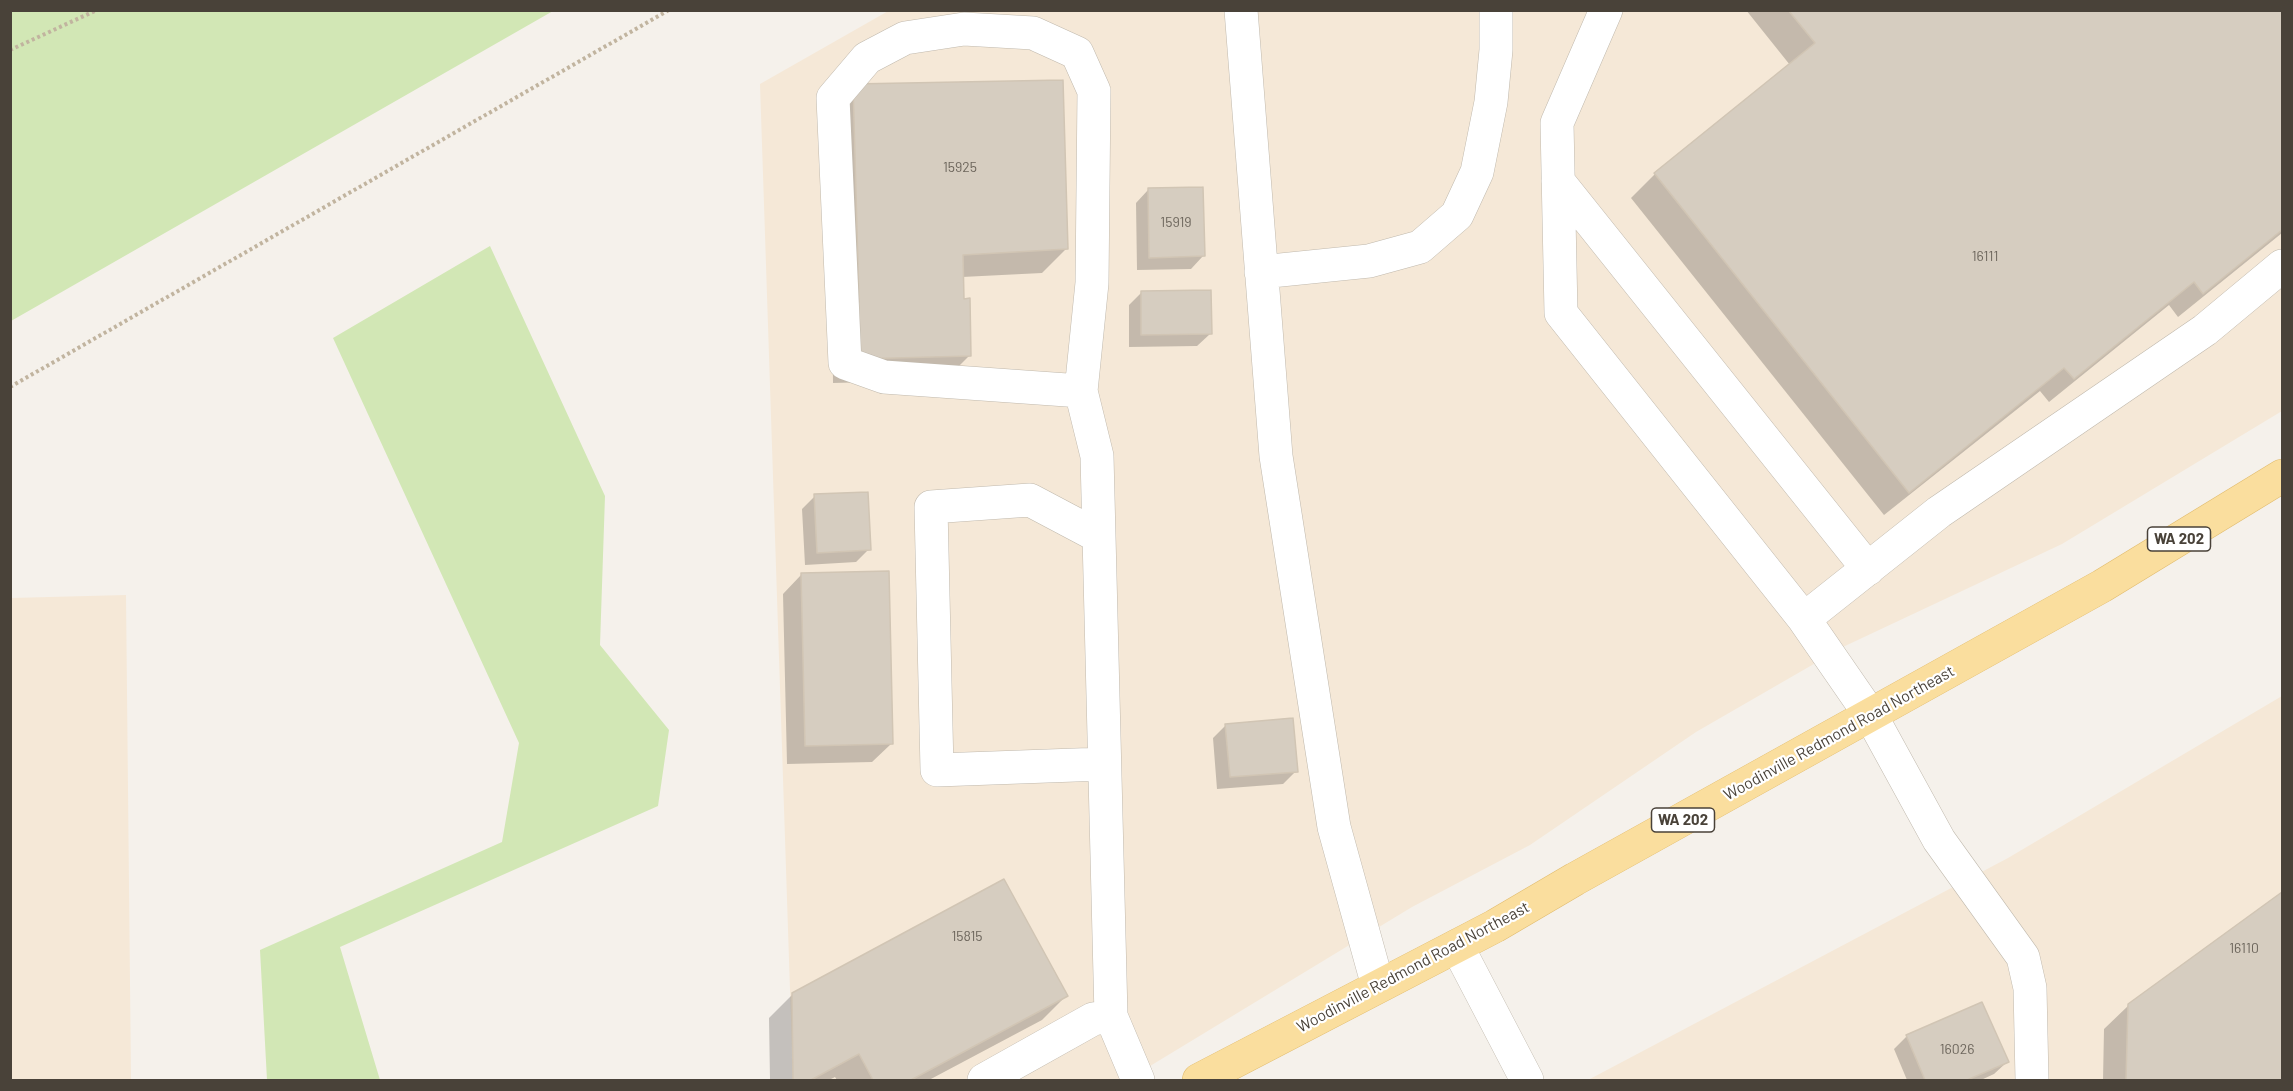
<!DOCTYPE html>
<style>
body{margin:0}
#map{position:relative;width:2293px;height:1091px;overflow:hidden;background:#f5f1eb;font-family:Barlow,sans-serif}
canvas{display:block}
.frame{position:absolute;inset:0;border:12px solid #494239;pointer-events:none}
</style>
<div id="map">
<canvas width="2293" height="1091"></canvas>
<div class="frame"></div>
</div>
<script>
const ctx = document.querySelector('canvas').getContext('2d');
ctx.lineJoin = 'round';
function fillPath(path, color) { ctx.fillStyle = color; ctx.fill(path, 'evenodd'); }
const shape = rows => new Path2D(rows.map(r => 'M' + r).join(''));
function strokePath(path, color, width, dash) { ctx.strokeStyle = color; ctx.lineWidth = width; ctx.lineCap = dash ? 'butt' : 'round'; ctx.setLineDash(dash || []); ctx.stroke(path); }
function write(font, color, halo, rows, align = 'center') {
  ctx.font = font + ' Barlow,sans-serif'; ctx.lineWidth = 4.5; ctx.setLineDash([]); ctx.textBaseline = 'middle'; ctx.strokeStyle = halo; ctx.fillStyle = color; for (const [text, x, y, turn = 0] of rows) {
    ctx.save(); ctx.translate(x, y); ctx.rotate((+turn || 0) * Math.PI / 180); ctx.textAlign = isNaN(turn) ? turn : align; if (halo) ctx.strokeText(text, 0, 0); ctx.fillText(text, 0, 0); ctx.restore();
  }
}
fillPath(shape([
 [890,10,2282,11,2282,411,2062,544,1845,646,1696,732,1530,845,1412,907,1127,1080,793,1080,760,84],
 [126,595,131,1080,11,1080,11,598],
 [2282,696,2282,1080,1588,1080,2008,858]
]), '#f5e8d7');
fillPath(shape([
 [11,10,553,10,553,11,11,321],
 [490,246,605,496,600,645,669,730,658,806,340,947,380,1080,267,1080,260,950,502,842,519,743,333,338]
]), '#d2e7b5');
fillPath(shape([
 [1746,10,2282,10,2282,233,2178,317,2169,305,2049,402,2040,391,1884,515,1631,198,1655,174,1790,65],
 [854,86,1066,249,1042,273,962,277,969,356,945,380,833,383,830,109],
 [1148,190,1203,256,1191,269,1137,270,1136,203],
 [1142,292,1210,334,1197,346,1129,347,1129,305],
 [815,496,869,549,856,562,805,565,802,509],
 [801,575,891,744,872,762,787,764,783,594],
 [1226,725,1296,771,1283,784,1217,789,1213,738],
 [2282,894,2282,1080,2103,1080,2104,1029,2129,1005],
 [793,994,1066,996,1042,1020,929,1080,837,1080,835,1077,829,1080,770,1080,769,1018],
 [1981,1004,2007,1062,1994,1074,1981,1080,1907,1080,1894,1049,1906,1037]
]), '#0003');
const building = shape([
 [1788,10,2282,10,2282,230,2203,294,2194,282,2074,379,2064,368,1909,493,1654,173,1815,43,1788,10],
 [1063,80,1068,249,963,255,964,299,970,298,971,356,856,359,854,302,859,302,853,84,1063,80],
 [1203,187,1205,256,1149,258,1148,188,1203,187],
 [1211,290,1212,334,1141,335,1141,291,1211,290],
 [868,492,871,550,817,553,814,494,868,492],
 [889,571,893,744,805,746,801,573,889,571],
 [1293,718,1298,772,1230,777,1225,724,1293,718],
 [1004,879,1068,996,911,1080,873,1080,859,1054,811,1080,793,1080,792,993,1004,879],
 [2282,892,2282,1080,2126,1080,2128,1004,2282,892],
 [1982,1002,2009,1062,1967,1080,1925,1080,1906,1035,1982,1002]
]);
fillPath(building, '#d6cdc0');
strokePath(building, '#d1c5b4', 1.5);
const minor = shape([
 [1241,10,1276,456,1334,827,1378,986],
 [1606,10,1557,123,1561,313,1804,619,1871,716,1939,840,2023,957,2030,988,2032,1080],
 [1558,181,1868,569],
 [1261,272,1369,261,1420,247,1457,215,1477,172,1491,102,1496,50,1496,10],
 [1081,391,884,377,845,363,833,98,867,58,905,38,964,29,1033,33,1077,53,1094,91,1092,283,1081,391,1097,456,1111,1016,1138,1080],
 [1098,536,1030,500,931,507,937,770,1103,764],
 [1804,619,1939,512,2205,330,2282,266],
 [1457,946,1527,1080],
 [984,1080,1093,1019,1111,1016]
]);
const major = shape([
 [1199,1080,1495,926,1575,879,2102,586,2282,476]
]);
strokePath(minor, '#c0b9ad', 34);
strokePath(major, '#e0bb6d', 34);
strokePath(shape([
 [10,50,97,10],
 [10,387,669,10]
]), '#c1b49f', 4, [3, 3]);
strokePath(minor, '#fff', 33);
strokePath(major, '#fade9e', 33);
write('14px', '#6c655b', null, [
 ["15925",960,167],
 ["15919",1176,222],
 ["16111",1985,256],
 ["15815",967,936],
 ["16110",2244,948],
 ["16026",1957,1049]
]);
for (const [x, y, w] of [
 [2179,539,63],
 [1683,820,63]
]) { const box = new Path2D(); box.roundRect(x - w / 2, y - 12, w, 24, 4.5); ctx.fillStyle = '#fff'; ctx.fill(box); strokePath(box, '#494239', 1.5); }
write('bold 15px', '#494239', null, [
 ["WA 202",2179,539],
 ["WA 202",1683,820]
]);
write('16px', '#494239', '#fff', [
 ["Woodinville Redmond Road Northeast",1839,733,-29],
 ["Woodinville Redmond Road Northeast",1413,967,-28]
]);
</script>
